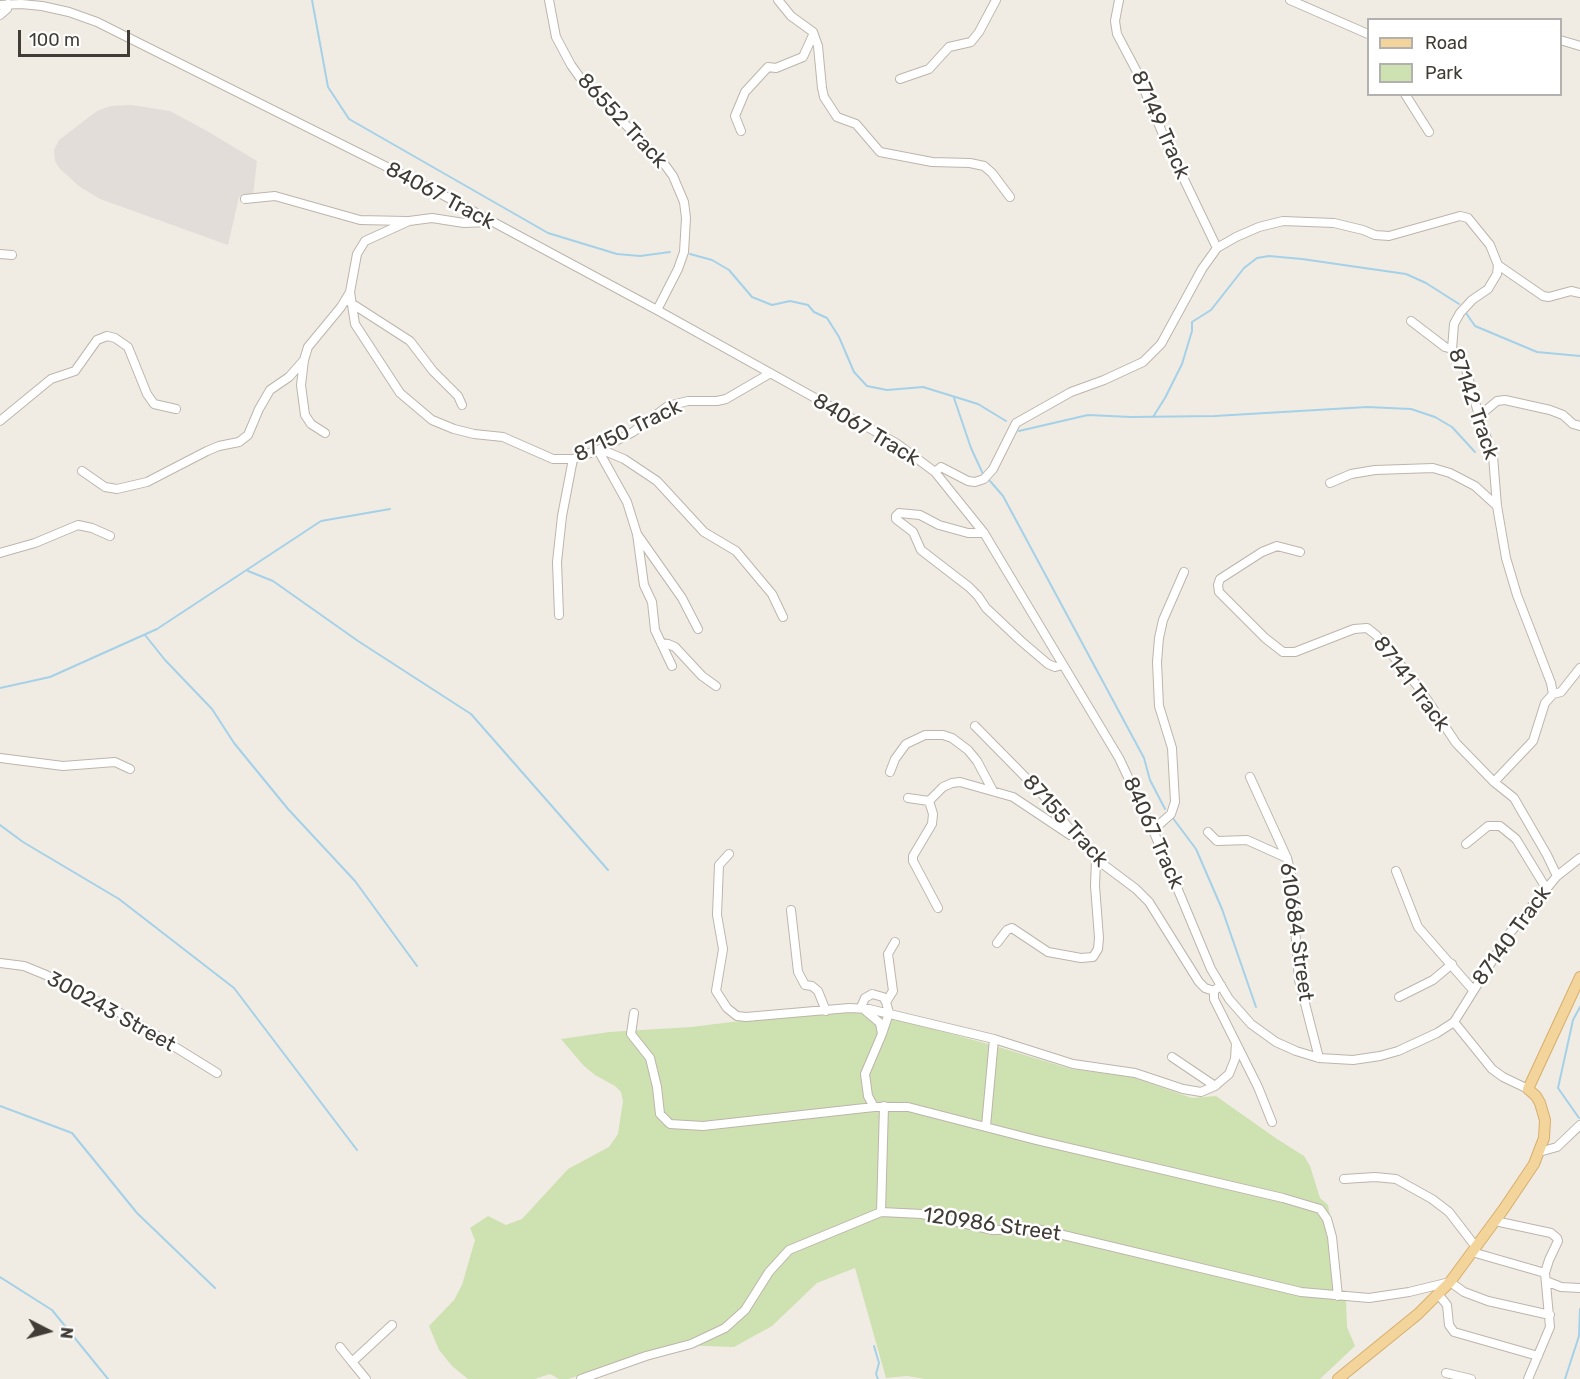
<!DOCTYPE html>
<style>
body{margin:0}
#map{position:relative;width:1580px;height:1379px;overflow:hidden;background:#f0ece4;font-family:Rubik,sans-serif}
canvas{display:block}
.legend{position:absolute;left:1367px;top:18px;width:195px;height:78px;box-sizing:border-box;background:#fff;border:2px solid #b3b1ae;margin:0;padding:8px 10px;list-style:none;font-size:18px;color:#413c35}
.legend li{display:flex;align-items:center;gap:12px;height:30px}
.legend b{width:30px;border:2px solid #b3b1ae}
.north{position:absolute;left:18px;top:1301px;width:60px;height:60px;-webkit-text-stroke:4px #fff;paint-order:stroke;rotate:96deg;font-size:16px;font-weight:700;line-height:24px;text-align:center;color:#413c35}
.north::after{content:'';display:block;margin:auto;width:21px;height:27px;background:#413c35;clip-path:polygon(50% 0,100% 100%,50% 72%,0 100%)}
.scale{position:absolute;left:18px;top:30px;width:112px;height:27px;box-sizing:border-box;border:3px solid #413c35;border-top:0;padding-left:8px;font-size:18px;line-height:21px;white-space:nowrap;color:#413c35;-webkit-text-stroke:4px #fff;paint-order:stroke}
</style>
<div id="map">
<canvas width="1580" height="1379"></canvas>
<ul class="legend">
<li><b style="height:8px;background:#f3d49a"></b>Road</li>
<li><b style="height:16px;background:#cee1b0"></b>Park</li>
</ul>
<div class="north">N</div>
<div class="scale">100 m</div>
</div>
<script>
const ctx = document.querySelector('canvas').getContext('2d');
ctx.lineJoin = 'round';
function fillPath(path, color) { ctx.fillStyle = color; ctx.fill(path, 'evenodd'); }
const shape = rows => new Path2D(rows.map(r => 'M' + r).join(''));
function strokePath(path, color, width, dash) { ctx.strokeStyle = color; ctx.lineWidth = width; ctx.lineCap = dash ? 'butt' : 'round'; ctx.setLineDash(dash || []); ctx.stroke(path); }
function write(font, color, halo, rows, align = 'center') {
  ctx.font = font + ' Rubik,sans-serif'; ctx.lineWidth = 5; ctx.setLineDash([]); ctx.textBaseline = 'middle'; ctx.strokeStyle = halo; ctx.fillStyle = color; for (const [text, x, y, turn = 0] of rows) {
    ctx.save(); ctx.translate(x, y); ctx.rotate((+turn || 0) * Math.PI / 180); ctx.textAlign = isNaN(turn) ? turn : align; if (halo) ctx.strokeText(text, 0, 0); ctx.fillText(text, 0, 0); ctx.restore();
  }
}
fillPath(shape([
 [131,105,170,111,207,131,257,161,253,195,239,197,228,245,100,199,80,187,60,169,55,161,54,150,59,140,97,111,111,106]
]), '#e2ddd9');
fillPath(shape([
 [860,1011,871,1012,992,1045,1071,1069,1132,1077,1192,1098,1216,1096,1277,1139,1304,1156,1310,1166,1320,1198,1328,1205,1335,1242,1339,1280,1346,1301,1347,1327,1355,1346,1320,1379,925,1379,907,1376,886,1378,855,1268,817,1283,772,1326,734,1347,676,1345,568,1379,559,1379,550,1374,535,1379,468,1379,452,1366,439,1350,429,1326,454,1300,462,1285,475,1240,470,1228,488,1216,506,1225,522,1219,568,1169,609,1147,618,1134,623,1101,621,1092,615,1086,595,1075,583,1065,561,1039,609,1032,691,1027,756,1019]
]), '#cee1b0');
strokePath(shape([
 [312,0,328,87,349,119,548,233,617,254,640,256,670,252],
 [690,254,712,260,729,270,752,297,772,305,790,301,808,305,814,312,827,318,839,337,854,372,867,386,887,390,923,387,978,404,1006,421],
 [1466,313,1475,326,1537,352,1580,356],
 [954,398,971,448,983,474],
 [1153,417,1165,398,1182,364,1192,331,1192,322,1211,310,1244,268,1257,258,1269,256,1302,259,1406,274,1426,283,1459,304],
 [1019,431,1088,415,1131,417,1215,416,1367,407,1411,409,1435,417,1452,427,1475,452],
 [990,481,1003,496,1144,758,1150,780,1165,809],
 [248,571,273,581,358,641,471,714,608,870],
 [145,635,165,660,212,709,234,743,288,809,355,881,417,966],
 [0,688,50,677,157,629,321,521,390,509],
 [1172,817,1196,849,1222,909,1256,1007],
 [0,825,23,842,119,899,234,988,357,1150],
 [0,1106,72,1133,137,1213,215,1288],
 [1579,1118,1558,1088,1573,1020,1580,1007],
 [0,1277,52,1310,108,1379],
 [874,1346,879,1363,876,1374,878,1379],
 [1565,1379,1579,1336,1580,1309]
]), '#a5d1e8', 2);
const minor = shape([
 [549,0,556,37,571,65,581,79,665,165,673,176,684,202,686,218,684,252,678,269,657,310],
 [778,0,791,16,813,32,818,46,822,88,824,97,837,117,856,124,880,152,932,162,970,163,984,166,992,173,1010,197],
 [1119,0,1115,21,1117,34,1136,70,1167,144,1217,248],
 [1290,0,1368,34],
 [0,5,21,4,42,6,69,12,97,22,441,194,657,310,896,443,935,472,984,533,1119,758,1153,830,1211,969,1229,999,1251,1024,1276,1042,1296,1051,1319,1058,1353,1060,1380,1056,1398,1051,1437,1033,1454,1022,1492,1069,1503,1077,1528,1089],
 [0,15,7,9,8,4],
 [1560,40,1580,46],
 [900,79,929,69,949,47,971,42,979,32,996,0],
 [1405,94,1429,132],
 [741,131,735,116,745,92,768,67,776,68,803,57,813,35],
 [245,199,275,196,360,220,406,221],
 [490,222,464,223,432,218,409,221,365,241,357,254,350,292,355,324,400,393,432,420,454,429,474,434,503,437,553,459,573,459,598,450,633,432,668,406,688,401,717,401,726,399,769,374],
 [0,254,12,255],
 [1498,265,1543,296,1549,297,1571,291,1580,293],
 [351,303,410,341,433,371,458,396,462,405],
 [1411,321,1445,347,1452,349],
 [1479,416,1497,401,1505,400,1550,410,1563,415,1573,424,1580,426],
 [0,421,51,379,75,371,97,340,107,336,115,338,128,347,147,394,154,404,176,409],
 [325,433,311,424,305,415,301,385,304,360,308,347,341,307,350,292],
 [600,449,624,459,657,481,704,532,736,551,772,594,783,617],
 [598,450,627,502,637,534,644,585,652,602,655,630,672,666],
 [82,471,105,487,117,489,147,482,207,451,219,446,239,442,248,435,259,409,270,390,289,377,304,360],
 [935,472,941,467,968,481,975,482,984,479,993,469,1016,423,1071,392,1104,380,1143,362,1161,344,1202,269,1217,248,1236,237,1259,227,1283,221,1334,223,1363,230,1375,235,1389,236,1460,216,1468,218,1490,245,1498,265,1497,274,1488,289,1472,300,1460,313,1454,324,1452,349,1465,366,1479,416,1493,456,1497,506,1506,558,1517,595,1551,683,1553,694,1545,703,1533,741,1494,782],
 [1330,483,1351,474,1375,470,1433,468,1450,473,1475,486,1497,506],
 [984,533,968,533,939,525,920,515,899,513,896,516,896,519,913,532,921,550,969,587,978,596,986,608,1021,641,1048,664,1055,667,1062,665],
 [637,534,682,598,698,629],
 [1300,552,1277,546,1262,552,1220,579,1218,585,1219,592,1265,638,1283,652,1295,652,1354,629,1367,628,1376,635,1420,689,1456,743,1494,782,1514,798,1547,855,1557,876],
 [0,553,35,543,78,525,92,528,110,536],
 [559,615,557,562,562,516,573,459],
 [661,643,668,644,675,647,702,676,716,686],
 [1553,694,1561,692,1580,668],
 [975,726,1044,796,1068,827,1096,859,1136,889,1149,902,1199,982,1205,988,1214,991,1221,985],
 [0,758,63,766,115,762,130,769],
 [890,772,895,759,906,744,925,735,943,735,952,738,968,750,977,761,993,791],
 [1250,777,1287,858,1291,875,1299,980,1319,1058],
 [908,798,929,801,943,787,952,783,960,782,1013,797,1070,835],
 [929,801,933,814,932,824,913,856,913,861,938,908],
 [1153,830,1171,814,1175,802,1172,748,1159,706,1157,662,1159,638,1163,620,1184,572],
 [1208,832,1217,841,1247,840,1287,858],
 [1466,844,1488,826,1500,826,1516,839,1546,888],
 [729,854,719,865,717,915,723,949,716,991,727,1008,737,1016,746,1017,849,1008,869,1009,994,1039,1073,1064,1135,1073,1183,1089,1201,1092,1215,1086],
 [1396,871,1418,927,1473,990],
 [791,910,798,972,805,985,812,986,818,991,826,1011],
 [997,943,1007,930,1012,928,1048,952,1081,958,1093,957,1098,949,1099,938,1095,886,1096,859],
 [0,963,24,966,46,975,117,1011,217,1073],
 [872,994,883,997,886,1002,889,1013,882,1034,880,1023,861,1007,865,998,872,994],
 [1399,997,1433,980,1452,964],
 [886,1002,893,991,888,954,895,942],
 [634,1013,631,1034,650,1058,657,1087,660,1114,670,1124,703,1126,874,1107,908,1107,1036,1140,1283,1198,1320,1209,1327,1219,1332,1237,1338,1296],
 [1454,1022,1509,934,1557,876,1580,858],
 [1236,1043,1258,1087,1272,1122],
 [1172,1057,1215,1086,1229,1074,1235,1059,1236,1043,1214,999,1214,991],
 [874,1107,868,1096,865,1074,882,1034],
 [986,1126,994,1039],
 [1539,1152,1557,1147,1580,1125],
 [1344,1179,1375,1177,1396,1179,1432,1199,1449,1212,1476,1247],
 [881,1212,884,1106],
 [1495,1221,1551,1233,1557,1238,1558,1241,1549,1260,1545,1273,1550,1327,1528,1379],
 [1472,1252,1545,1273],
 [1546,1281,1561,1287,1580,1288],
 [1438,1294,1447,1305,1449,1325,1454,1332,1538,1356],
 [340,1347,352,1362],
 [1446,1373,1471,1379],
 [366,1379,352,1362,392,1325],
 [581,1379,646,1356,691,1344,725,1328,745,1310,769,1272,789,1250,881,1212,922,1214,993,1230,1036,1229,1059,1234,1301,1292,1369,1298,1409,1292,1450,1282,1464,1292,1488,1301,1550,1315]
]);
const major = shape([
 [1338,1379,1418,1314,1450,1282,1503,1210,1534,1164,1544,1138,1545,1120,1540,1103,1536,1096,1528,1089,1580,977]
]);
strokePath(minor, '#bdb5ab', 10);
strokePath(major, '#d6af6c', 12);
strokePath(minor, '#fff', 8);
strokePath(major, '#f3d49a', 10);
write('21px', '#413c35', '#fff', [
 ["86552 Track",622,121,47],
 ["87149 Track",1160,125,66],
 ["84067 Track",440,196,28],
 ["87142 Track",1473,404,71],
 ["84067 Track",866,430,31],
 ["87150 Track",628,431,-26],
 ["87141 Track",1411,684,53],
 ["87155 Track",1065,821,48],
 ["84067 Track",1153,833,66],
 ["610684 Street",1296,932,82],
 ["87140 Track",1512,936,-54],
 ["300243 Street",111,1012,29],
 ["120986 Street",992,1225,8]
]);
</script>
